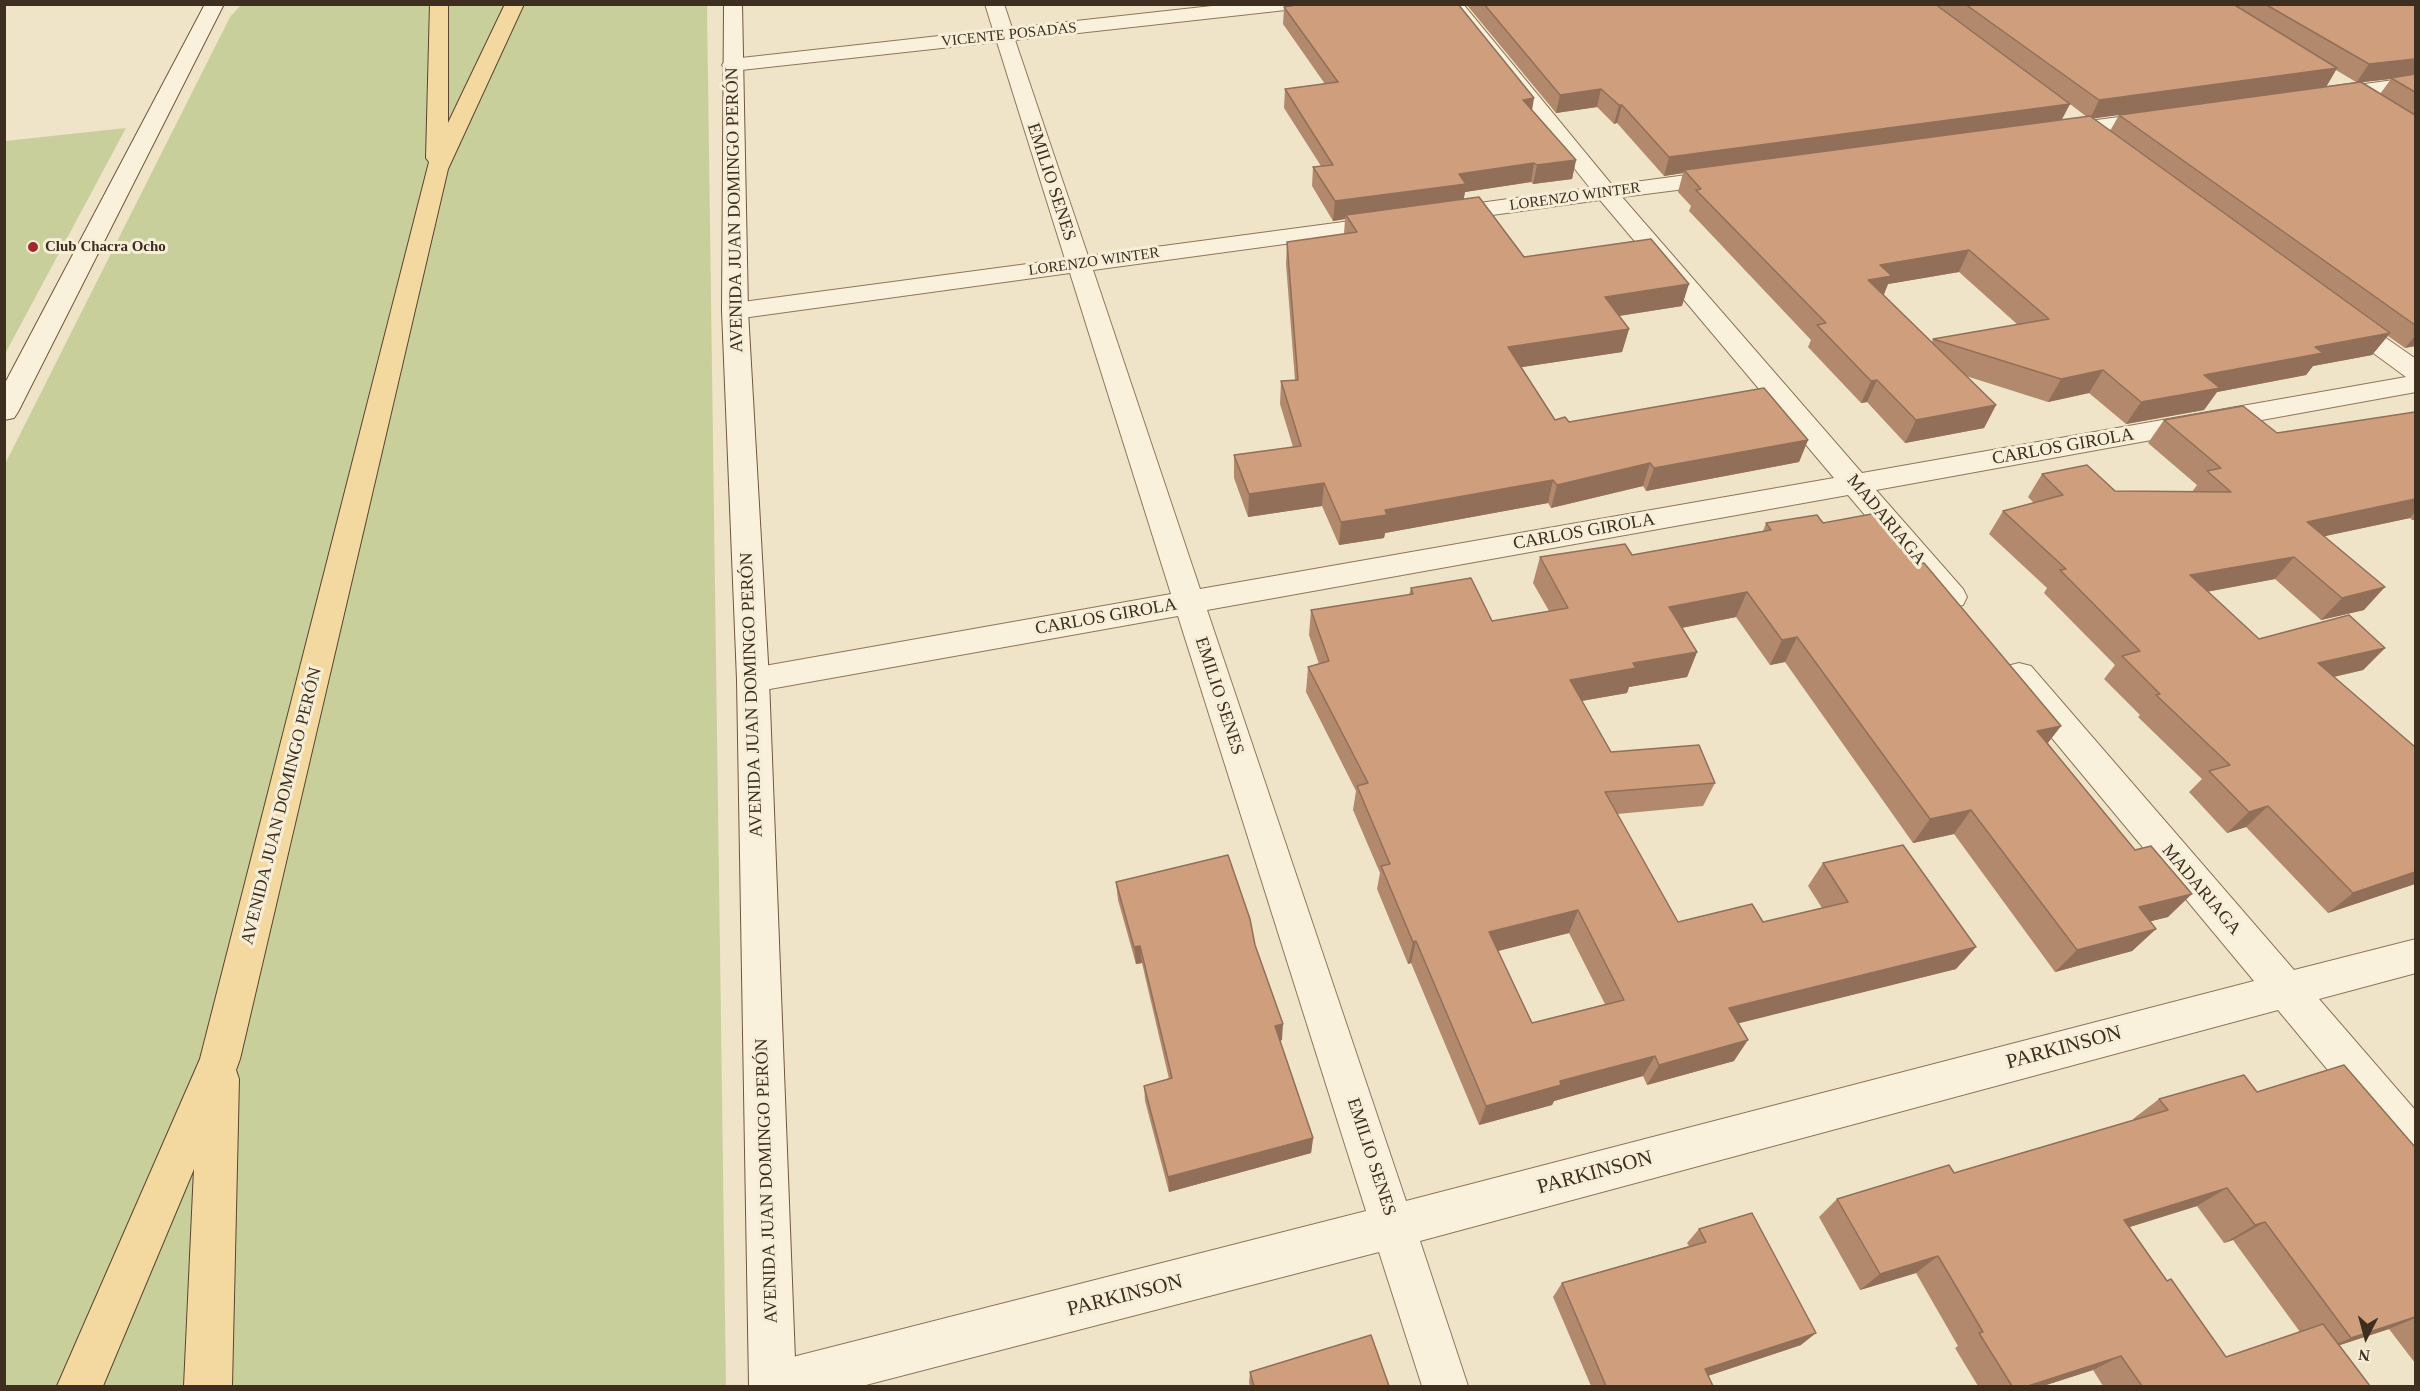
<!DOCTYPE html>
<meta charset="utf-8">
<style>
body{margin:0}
#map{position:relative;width:2420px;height:1391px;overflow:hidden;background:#f0e4c8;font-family:"Times New Roman",serif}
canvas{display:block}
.frame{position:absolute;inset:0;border:6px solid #3d2e20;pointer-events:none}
.north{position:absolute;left:2336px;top:1307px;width:60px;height:60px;-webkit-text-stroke:4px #f7eed8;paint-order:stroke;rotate:186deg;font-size:16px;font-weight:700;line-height:24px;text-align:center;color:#3d2e20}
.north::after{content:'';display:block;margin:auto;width:21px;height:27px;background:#3d2e20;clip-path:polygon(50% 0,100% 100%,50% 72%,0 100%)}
</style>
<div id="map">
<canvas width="2420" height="1391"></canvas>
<div class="frame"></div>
<div class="north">N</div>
</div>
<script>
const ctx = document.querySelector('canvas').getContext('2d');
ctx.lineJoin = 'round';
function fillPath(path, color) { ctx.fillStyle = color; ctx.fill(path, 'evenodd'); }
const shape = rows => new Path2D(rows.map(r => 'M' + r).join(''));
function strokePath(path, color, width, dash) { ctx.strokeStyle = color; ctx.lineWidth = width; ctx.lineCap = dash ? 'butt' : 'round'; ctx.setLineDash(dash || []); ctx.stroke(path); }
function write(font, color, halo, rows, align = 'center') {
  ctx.font = font + ' "Times New Roman",serif'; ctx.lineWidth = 6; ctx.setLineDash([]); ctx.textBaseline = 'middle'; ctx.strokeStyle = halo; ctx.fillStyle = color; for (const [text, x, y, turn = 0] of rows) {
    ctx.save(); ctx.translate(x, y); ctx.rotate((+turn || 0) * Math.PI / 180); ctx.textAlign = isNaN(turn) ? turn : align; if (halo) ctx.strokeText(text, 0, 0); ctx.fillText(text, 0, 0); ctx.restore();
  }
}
fillPath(shape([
 [241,5,707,5,726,1386,5,1386,4,466,230,17],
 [126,128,5,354,5,141]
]), '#c9cf9b');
const minor = shape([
 [985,4,1004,4,1012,28,1230,4,1295,4,1293,8,1286,10,1015,40,1088,256,1388,216,1396,218,1400,223,1396,228,1388,230,1093,270,1200,589,1834,478,1600,200,1442,222,1434,220,1430,215,1434,210,1442,208,1590,188,1444,4,1463,4,1612,185,1724,170,1732,172,1735,177,1732,182,1724,184,1622,197,1862,473,2406,377,2335,325,2331,320,2335,315,2344,312,2353,315,2416,359,2416,392,1876,490,1963,589,1967,597,1963,605,1952,608,1941,605,1848,495,1207,610,1406,1201,2254,981,2007,684,2003,675,2007,666,2019,663,2031,666,2294,970,2416,939,2416,973,2319,999,2416,1111,2416,1164,2401,1158,2278,1010,1420,1241,1468,1386,1422,1386,1379,1252,862,1386,750,1386,756,1369,773,1362,1366,1211,1178,616,753,692,741,689,737,680,741,671,753,668,1171,594,1070,273,735,319,726,316,722,311,726,306,735,303,1065,259,997,42,732,71,725,69,722,65,725,61,732,59,993,30,985,4],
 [2416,77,2416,89,2328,101,2321,99,2318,95,2321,91,2328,89,2416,77],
 [2158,112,2165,114,2169,118,2165,122,2058,137,2050,136,2047,131,2050,126,2058,125,2158,112]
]);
const secondary = shape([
 [205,4,224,4,18,412,14,418,4,420,4,385,205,4],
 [724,4,742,4,748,311,769,680,796,1386,749,1386,737,680,722,311,724,4]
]);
const primary = shape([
 [430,4,448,4,448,123,505,4,524,4,448,169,240,1059,236,1070,239,1079,232,1386,184,1386,194,1169,103,1386,57,1386,200,1059,429,162,426,158,430,4]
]);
strokePath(minor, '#8d765c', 2);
strokePath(secondary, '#6f573f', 2);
strokePath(primary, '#5b4430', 2);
fillPath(minor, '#faf1dc');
fillPath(secondary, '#faf1dc');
fillPath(primary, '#f3d9a0');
fillPath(shape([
 [1466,4,2415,4,2415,346,2405,348,2388,336,2372,355,2313,366,2306,375,2217,392,2204,410,2126,424,2089,393,2048,402,1966,376,1996,405,1984,428,1905,443,1867,402,1861,403,1808,347,1811,340,1689,211,1691,206,1678,192,1683,173,1664,176,1617,123,1614,124,1597,107,1556,113],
 [2336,70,2356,82,2119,115,2110,131,2093,118,2326,87],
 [2391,79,2380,94,2361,82],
 [2070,104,2087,117,2061,120],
 [1959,272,2018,325,1933,339,1932,342,1884,295,1888,284],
 [1284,7,1532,110,1576,160,1572,179,1533,184,1531,182,1465,192,1463,200,1524,257,1682,306,1619,316,1629,329,1622,352,1521,367,1555,420,1569,422,1808,440,1799,462,1646,491,1643,486,1551,508,1548,503,1385,533,1384,538,1339,545,1322,506,1248,517,1234,478,1234,455,1293,447,1280,404,1281,381,1295,380,1286,264,1287,242,1344,234,1345,219,1333,221,1312,186,1313,167,1321,166,1284,108,1285,89,1325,84,1283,24],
 [2415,412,2415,520,2412,520,2410,518,2325,536,2364,610,2321,620,2275,579,2207,592,2259,639,2385,648,2363,670,2334,677,2415,747,2415,884,2328,913,2246,827,2227,833,2189,792,2202,779,2138,717,2140,715,2104,679,2115,665,2044,593,2047,588,1989,534,2003,511,2034,503,2028,497,2042,474,2115,491,2192,492,2197,485,2148,443,2164,420,2277,433],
 [1766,523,1823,523,1920,563,2061,726,2048,743,2168,917,2150,921,2156,929,2132,951,2055,972,1954,834,1913,843,1785,662,1770,665,1736,617,1682,628,1697,652,1687,677,1629,687,1627,693,1582,701,1611,752,1715,783,1703,806,1617,814,1678,922,1763,922,1822,908,1808,886,1823,863,1956,969,1738,1023,1734,1061,1647,1085,1643,1076,1554,1101,1552,1105,1479,1125,1411,963,1408,964,1377,889,1380,873,1353,810,1356,791,1306,692,1308,667,1319,664,1309,635,1311,610,1409,595,1411,588,1492,621,1549,611,1533,583,1540,557,1632,555,1763,531],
 [1569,933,1605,1004,1532,1023,1498,951],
 [1116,882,1255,945,1282,1040,1280,1041,1313,1138,1311,1153,1169,1192,1145,1101,1144,1086,1169,1079,1142,963,1136,964,1118,900],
 [2257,1092,2415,1147,2415,1363,2389,1329,2339,1345,2370,1386,2103,1386,2093,1370,2043,1386,1978,1386,1955,1348,1958,1346,1916,1273,1860,1290,1819,1217,1837,1199,1954,1173,2134,1120,2133,1119,2159,1099],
 [2197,1206,2224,1243,2233,1240,2300,1332,2226,1357,2167,1281,2130,1227],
 [1699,1229,1801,1345,1708,1376,1713,1386,1591,1386,1553,1297,1562,1283,1689,1246,1687,1243],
 [1250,1372,1389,1386,1250,1386,1249,1383]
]), '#b2896c');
fillPath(shape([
 [2415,59,2415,76,2356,83,2369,64],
 [2337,68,2326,87,2090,119,2099,100],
 [1601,89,1597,107,1556,113,1560,95],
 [1534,98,1531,117,1523,100],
 [2070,104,2060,123,1684,170,1683,173,1664,176,1669,157],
 [1619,105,1622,105,1617,123,1614,124],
 [1576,160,1572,179,1533,184,1537,165],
 [1534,163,1531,182,1465,192,1463,203,1346,215,1345,219,1333,221,1335,201,1459,174],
 [1969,250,1959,272,1888,284,1882,298,1868,280,1880,265],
 [1689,284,1682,306,1599,319,1605,297],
 [1629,329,1622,352,1503,370,1508,347],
 [2390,333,2372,355,2313,366,2306,375,2217,392,2204,410,2126,424,2141,402,2204,375,2315,347],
 [2415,336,2415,346,2405,348],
 [2103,370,2089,393,2048,402,2061,379],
 [1877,380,1867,402,1861,403,1871,381],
 [1996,405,1984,428,1905,443,1916,420],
 [1808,440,1799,462,1646,491,1654,468],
 [1650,463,1643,486,1551,508,1557,485],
 [1553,480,1548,503,1385,533,1384,538,1339,545,1341,522,1385,510],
 [1324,483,1322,506,1248,517,1249,494],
 [2415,499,2415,512,2410,518,2288,544,2307,522],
 [2294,557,2275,579,2172,598,2190,575],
 [2385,587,2364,610,2321,620,2342,598],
 [1747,592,1736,617,1660,632,1669,607],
 [1797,637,1785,662,1770,665,1782,640],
 [2385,648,2363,670,2297,685,2318,663],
 [1697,652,1687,677,1629,687,1627,693,1563,704,1570,680,1633,663],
 [2061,726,2042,750,2037,731],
 [2268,806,2246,827,2227,833,2249,812],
 [1971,810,1954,834,1913,843,1930,819],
 [2415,872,2415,884,2328,913,2353,893],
 [2192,894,2168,917,2116,930,2139,907],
 [1578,910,1569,933,1482,955,1489,932],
 [2156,929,2132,951,2055,972,2077,950],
 [1416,941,1411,963,1408,964,1413,942],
 [1140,946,1142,963,1136,964,1134,947],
 [1976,947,1956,969,1716,1029,1729,1008],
 [1283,1024,1282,1040,1274,1042,1275,1026],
 [1748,1040,1734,1061,1647,1085,1659,1065],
 [1655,1056,1643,1076,1554,1101,1552,1105,1479,1125,1486,1106,1560,1081],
 [1313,1138,1311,1153,1169,1192,1168,1177],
 [2227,1188,2197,1206,2097,1237,2124,1220],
 [2265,1222,2233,1240,2224,1243,2255,1225],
 [1938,1256,1916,1273,1860,1290,1880,1274],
 [2415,1317,2415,1318,2389,1329,2316,1353,2351,1338],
 [1816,1333,1801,1345,1692,1381,1705,1369],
 [2121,1356,2093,1370,2043,1386,2028,1386]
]), '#916f58');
const building = shape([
 [1301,4,1458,4,1534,98,1523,100,1576,160,1537,165,1534,163,1459,174,1466,184,1335,201,1313,167,1333,165,1285,89,1338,82,1284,7,1301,4],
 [1484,4,1935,4,2070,104,1669,157,1622,105,1619,105,1601,89,1560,95,1484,4],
 [1965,4,2233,4,2337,68,2099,100,1965,4],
 [2265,4,2415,4,2415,59,2369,64,2265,4],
 [2415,74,2415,92,2391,78,2415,74],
 [2361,82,2415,115,2415,325,2119,115,2361,82],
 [2090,116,2390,333,2315,347,2323,353,2204,375,2220,388,2141,402,2103,370,2061,379,1933,339,2049,319,1969,250,1880,265,1892,276,1868,280,1996,405,1916,420,1877,380,1871,381,1817,325,1826,323,1696,190,1701,189,1684,170,2090,116],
 [1479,197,1524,257,1651,239,1689,284,1605,297,1629,329,1508,347,1555,420,1565,417,1569,422,1764,388,1808,440,1654,468,1650,463,1557,485,1553,480,1385,510,1387,515,1341,522,1324,483,1249,494,1234,455,1301,446,1281,381,1298,380,1287,242,1357,232,1346,215,1479,197],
 [2243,406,2277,433,2415,412,2415,499,2307,522,2385,587,2342,598,2294,557,2190,575,2259,639,2349,615,2385,648,2318,663,2415,747,2415,872,2353,893,2268,806,2249,812,2209,771,2230,765,2156,695,2160,694,2122,656,2140,651,2060,570,2066,569,2003,511,2063,495,2042,474,2087,465,2115,491,2231,492,2207,471,2221,468,2164,420,2243,406],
 [1877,513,1920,563,1924,563,2061,726,2037,731,2135,850,2151,846,2192,894,2139,907,2156,929,2077,950,1971,810,1930,819,1797,637,1782,640,1747,592,1669,607,1697,652,1633,663,1636,668,1570,680,1611,752,1699,745,1715,783,1605,792,1678,922,1752,904,1763,922,1848,902,1823,863,1903,845,1976,947,1729,1008,1748,1040,1659,1065,1655,1056,1560,1081,1561,1085,1486,1106,1416,941,1413,942,1381,866,1390,864,1357,786,1368,783,1308,667,1329,661,1311,610,1413,594,1411,588,1471,578,1492,621,1568,608,1540,557,1625,544,1632,555,1771,530,1766,523,1817,515,1823,523,1877,513],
 [1578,910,1624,1000,1532,1023,1489,932,1578,910],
 [1228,855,1250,919,1255,945,1283,1024,1275,1026,1313,1138,1168,1177,1144,1086,1172,1078,1140,946,1134,947,1116,882,1228,855],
 [2344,1065,2415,1147,2415,1317,2351,1338,2265,1222,2255,1225,2227,1188,2124,1220,2167,1281,2171,1279,2226,1357,2323,1324,2370,1386,2142,1386,2121,1356,2028,1386,2012,1386,1979,1333,1983,1332,1938,1256,1880,1274,1837,1199,1949,1165,1954,1173,2168,1110,2159,1099,2244,1075,2257,1092,2344,1065],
 [1752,1213,1816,1333,1705,1369,1713,1386,1606,1386,1562,1283,1706,1242,1699,1229,1752,1213],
 [1371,1335,1389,1386,1254,1386,1250,1372,1371,1335]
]);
fillPath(building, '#cf9f7d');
strokePath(building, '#916f58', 1.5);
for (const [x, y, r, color] of [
 [33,247,6,"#9e2a2b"]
]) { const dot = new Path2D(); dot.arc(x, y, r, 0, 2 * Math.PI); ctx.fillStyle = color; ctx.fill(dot); strokePath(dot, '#f7eed8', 2); }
write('15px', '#3d2e20', '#f7eed8', [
 ["VICENTE POSADAS",1009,35,-6],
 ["LORENZO WINTER",1575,197,-8],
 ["LORENZO WINTER",1094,262,-8]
]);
write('bold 15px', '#3d2e20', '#f7eed8', [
 ["Club Chacra Ocho",45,247]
], 'left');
write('18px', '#3d2e20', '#f7eed8', [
 ["EMILIO SENES",1051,182,72],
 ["AVENIDA JUAN DOMINGO PERÓN",735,210,-91],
 ["CARLOS GIROLA",2063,447,-10],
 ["MADARIAGA",1886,520,50],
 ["CARLOS GIROLA",1584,532,-10],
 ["CARLOS GIROLA",1106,617,-10],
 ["AVENIDA JUAN DOMINGO PERÓN",752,695,-92],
 ["EMILIO SENES",1219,696,72],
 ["AVENIDA JUAN DOMINGO PERÓN",282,806,-76],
 ["MADARIAGA",2201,890,50],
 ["EMILIO SENES",1371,1157,72],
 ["AVENIDA JUAN DOMINGO PERÓN",767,1181,-92]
]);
write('21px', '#3d2e20', '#f7eed8', [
 ["PARKINSON",2064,1048,-15],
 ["PARKINSON",1595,1173,-15],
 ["PARKINSON",1125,1296,-14]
]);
</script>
